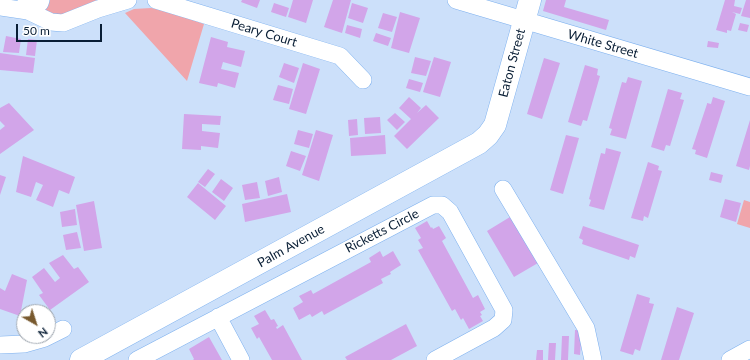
<!DOCTYPE html>
<style>
body{margin:0}
#map{position:relative;width:750px;height:360px;overflow:hidden;background:#cce0fa;font-family:Lato,sans-serif}
canvas{display:block}
.north{position:absolute;left:16px;top:304px;width:40px;height:40px;box-sizing:border-box;background:#fff;border:1px solid #9da5ae;border-radius:50%;rotate:141deg;font-size:11px;font-weight:700;line-height:16px;text-align:center;color:#091e35}
.north::after{content:'';display:block;margin:auto;width:14px;height:18px;background:#78592e;clip-path:polygon(50% 0,100% 100%,50% 72%,0 100%)}
.scale{position:absolute;left:16px;top:24px;width:86px;height:18px;box-sizing:border-box;border:2px solid #091e35;border-top:0;padding-left:5px;font-size:12px;line-height:14px;white-space:nowrap;color:#091e35;-webkit-text-stroke:3px #fff;paint-order:stroke}
</style>
<div id="map">
<canvas width="750" height="360"></canvas>
<div class="north">N</div>
<div class="scale">50 m</div>
</div>
<script>
const ctx = document.querySelector('canvas').getContext('2d');
ctx.lineJoin = 'round';
function fillPath(path, color) { ctx.fillStyle = color; ctx.fill(path, 'evenodd'); }
const shape = rows => new Path2D(rows.map(r => 'M' + r).join(''));
function strokePath(path, color, width, dash) { ctx.strokeStyle = color; ctx.lineWidth = width; ctx.lineCap = dash ? 'butt' : 'round'; ctx.setLineDash(dash || []); ctx.stroke(path); }
function write(font, color, halo, rows, align = 'center') {
  ctx.font = font + ' Lato,sans-serif'; ctx.lineWidth = 3.5; ctx.setLineDash([]); ctx.textBaseline = 'middle'; ctx.strokeStyle = halo; ctx.fillStyle = color; for (const [text, x, y, turn = 0] of rows) {
    ctx.save(); ctx.translate(x, y); ctx.rotate((+turn || 0) * Math.PI / 180); ctx.textAlign = isNaN(turn) ? turn : align; if (halo) ctx.strokeText(text, 0, 0); ctx.fillText(text, 0, 0); ctx.restore();
  }
}
fillPath(shape([
 [45,0,108,0,62,19,45,12],
 [151,8,165,10,204,24,187,81,125,13,134,9],
 [744,200,750,202,750,228,737,224]
]), '#f0a5ab');
fillPath(shape([
 [242,0,260,0,257,8,241,2],
 [293,0,313,0,306,23,288,17],
 [333,0,351,0,342,33,324,27],
 [546,0,566,0,564,7,609,20,606,30,543,11],
 [725,0,735,0,734,6,742,8,740,14,732,12,736,14,731,31,727,30,727,33,716,30],
 [746,0,750,0,750,18,741,16],
 [274,3,289,8,286,17,271,12],
 [352,3,368,8,363,23,348,18],
 [400,12,420,18,409,53,391,48],
 [383,13,397,17,392,32,378,28],
 [740,23,749,25,747,32,738,30],
 [347,25,362,29,360,38,345,33],
 [376,33,391,38,388,46,373,41],
 [6,36,21,39,19,53,3,52],
 [211,37,228,42,227,47,245,51,241,67,223,62,221,69,239,73,235,88,218,83,217,87,199,83],
 [28,39,37,40,35,56,26,55],
 [708,41,719,43,718,48,707,47],
 [0,53,35,58,33,73,0,70],
 [415,57,431,61,426,76,411,73],
 [434,57,451,62,440,97,423,92],
 [544,58,560,63,542,119,527,114],
 [284,63,299,68,294,83,279,77],
 [303,63,320,69,306,114,289,109],
 [585,65,598,69,597,75,600,76,587,121,583,120,581,126,568,122],
 [628,77,642,81,626,139,610,135,612,129,609,128,622,82,626,83],
 [409,79,423,83,420,92,406,88],
 [278,85,293,89,289,104,273,100],
 [668,89,682,93,680,99,684,100,670,146,666,145,664,151,651,147],
 [409,97,421,108,417,113,426,105,439,118,407,149,394,136,411,119,399,108],
 [713,97,725,101,707,158,695,154,696,150,692,149,707,104,707,103,711,104],
 [9,103,34,130,0,154,0,130,5,126,0,121,0,108],
 [395,113,405,122,397,130,387,120],
 [184,114,221,116,220,125,202,124,202,131,220,133,218,148,201,146,201,150,182,149],
 [380,117,381,133,365,134,364,118],
 [357,119,358,135,349,136,348,120],
 [750,120,750,166,749,170,736,166],
 [298,130,313,134,309,148,294,144],
 [316,130,333,135,319,181,302,175],
 [385,135,386,154,351,156,350,138],
 [566,135,579,138,563,194,550,190],
 [606,148,621,152,604,210,589,206,591,200,589,199,601,153,605,154],
 [291,151,306,156,300,171,286,166],
 [23,156,75,177,69,194,59,190,53,207,36,200,43,185,36,182,31,197,16,192],
 [648,162,659,166,658,170,662,171,648,218,644,216,643,221,631,218],
 [208,169,215,174,205,187,198,182],
 [711,172,723,175,721,183,709,180],
 [0,175,6,177,0,195],
 [279,177,282,192,268,196,265,181],
 [221,179,233,188,224,201,212,192],
 [257,182,260,198,245,200,242,185],
 [198,183,226,206,215,220,187,197],
 [287,194,291,212,245,222,242,204],
 [725,199,741,203,736,222,720,217],
 [94,201,102,248,84,251,76,205],
 [75,209,77,225,62,227,60,212],
 [510,217,538,263,514,277,487,231],
 [427,221,431,228,432,227,433,229,439,226,446,238,442,241,473,298,478,295,485,309,480,312,482,315,480,316,483,321,469,329,463,318,461,320,455,309,452,311,418,250,423,248,418,240,421,238,415,228],
 [583,226,639,245,635,258,630,256,629,260,582,244,583,240,579,238],
 [77,232,81,248,66,250,63,235],
 [380,251,383,257,393,251,401,265,390,272,391,274,381,279,383,283,324,315,322,311,312,317,310,314,299,320,293,308,303,302,299,296,311,290,313,294,371,262,369,258],
 [63,255,74,269,78,267,89,282,50,310,39,295,43,293,32,277,44,268,55,282,60,278,49,263],
 [12,274,27,280,20,316,0,309,0,288,5,291],
 [637,294,650,298,649,303,654,304,640,351,635,349,633,355,620,351],
 [677,307,694,313,679,360,661,360],
 [265,310,271,320,274,319,278,326,276,327,277,329,283,325,302,360,272,360,259,337,257,339,251,328,259,324,254,316],
 [406,324,417,346,391,360,347,360,345,357],
 [575,330,582,330,580,355,574,354],
 [562,336,569,336,568,360,561,360],
 [209,337,222,360,193,360,194,359,189,349],
 [549,343,556,343,555,360,548,360],
 [537,350,543,350,543,360,536,360]
]), '#d2a5e9');
const minor = shape([
 [156,0,340,56,363,80],
 [456,0,750,87],
 [26,2,28,11,40,3,41,0],
 [0,7,28,11,51,22,63,23,98,9,128,0],
 [503,189,586,328,593,360],
 [218,317,241,360],
 [0,345,24,344,45,338,63,329],
 [137,360,433,205,442,205,450,212,504,310,503,320,494,328,435,360],
 [730,360,750,349]
]);
const major = shape([
 [81,360,479,143,488,135,495,125,530,0]
]);
strokePath(minor, '#7db0ee', 18);
strokePath(major, '#7db0ee', 23);
strokePath(minor, '#fff', 17);
strokePath(major, '#fff', 22);
write('13px', '#091e35', '#fff', [
 ["Peary Court",264,33,17],
 ["White Street",603,44,16],
 ["Eaton Street",512,63,-75],
 ["Ricketts Circle",382,231,-27],
 ["Palm Avenue",291,246,-29]
]);
</script>
